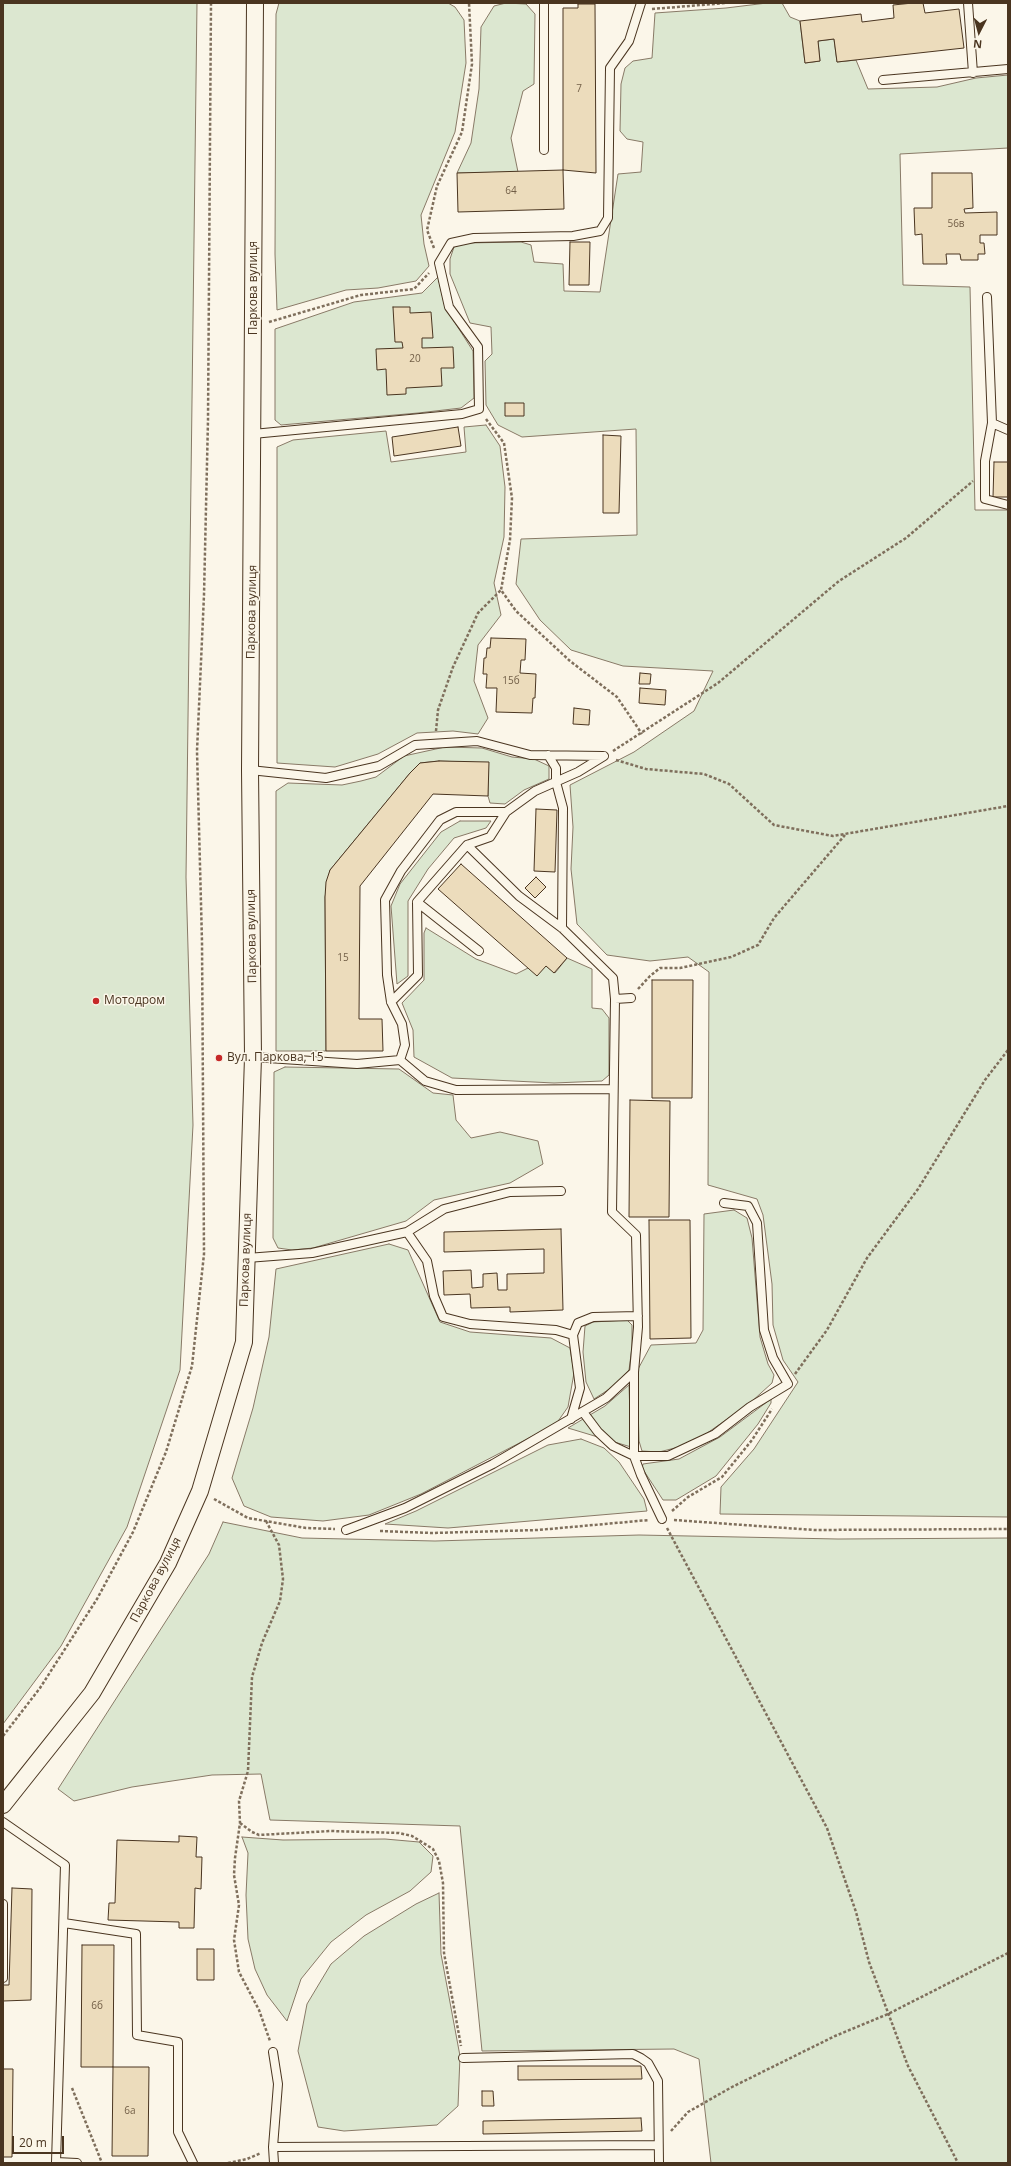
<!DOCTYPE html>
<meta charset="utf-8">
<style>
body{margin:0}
#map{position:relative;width:1011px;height:2166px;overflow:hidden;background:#fbf6e9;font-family:"Open Sans",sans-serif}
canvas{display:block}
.frame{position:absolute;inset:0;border:4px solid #4a3520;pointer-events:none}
.north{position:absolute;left:959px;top:12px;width:40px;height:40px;-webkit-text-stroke:3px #fbf6e9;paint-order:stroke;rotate:186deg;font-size:11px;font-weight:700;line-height:16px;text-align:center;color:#4a3520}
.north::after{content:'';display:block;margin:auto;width:14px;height:18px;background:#4a3520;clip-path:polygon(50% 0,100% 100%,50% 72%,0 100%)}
.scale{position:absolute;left:12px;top:2136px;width:52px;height:18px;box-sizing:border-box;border:2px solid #4a3520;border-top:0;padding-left:5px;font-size:12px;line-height:14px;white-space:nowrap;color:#4a3520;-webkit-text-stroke:3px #fbf6e9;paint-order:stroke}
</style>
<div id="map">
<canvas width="1011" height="2166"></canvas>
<div class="frame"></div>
<div class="north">N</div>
<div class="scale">20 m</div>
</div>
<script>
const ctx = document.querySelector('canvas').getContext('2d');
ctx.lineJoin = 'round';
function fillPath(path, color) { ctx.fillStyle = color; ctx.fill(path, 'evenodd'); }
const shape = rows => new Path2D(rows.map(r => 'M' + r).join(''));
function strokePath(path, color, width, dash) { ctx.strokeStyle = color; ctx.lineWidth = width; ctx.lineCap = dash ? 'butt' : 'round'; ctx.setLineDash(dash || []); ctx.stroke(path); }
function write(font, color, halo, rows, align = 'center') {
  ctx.font = font + ' "Open Sans",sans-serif'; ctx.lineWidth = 3; ctx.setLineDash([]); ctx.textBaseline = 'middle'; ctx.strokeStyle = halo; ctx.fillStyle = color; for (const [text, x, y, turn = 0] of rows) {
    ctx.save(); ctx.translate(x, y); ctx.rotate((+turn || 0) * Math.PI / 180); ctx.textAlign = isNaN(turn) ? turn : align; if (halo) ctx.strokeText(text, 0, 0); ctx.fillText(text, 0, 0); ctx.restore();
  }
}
const green = shape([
 [3,3,197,3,186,877,193,1125,180,1370,127,1527,61,1646,3,1724,3,3],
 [279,3,448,3,455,7,464,20,466,63,455,132,421,215,424,244,429,266,416,281,378,288,346,290,277,310,275,254,276,14,279,3],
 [506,3,526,4,535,14,534,84,523,91,511,138,518,172,457,173,471,143,479,89,481,27,494,6,506,3],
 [767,3,782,3,790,17,800,21,805,63,820,61,818,41,834,39,837,62,856,60,868,89,937,87,976,78,1008,75,1008,148,900,154,903,285,970,287,975,510,1008,510,1008,1517,720,1514,721,1487,754,1449,798,1382,783,1360,773,1325,772,1284,763,1215,757,1199,708,1185,709,972,688,957,650,961,607,955,577,924,571,869,573,827,570,785,634,752,694,711,713,671,623,666,571,650,540,620,516,584,521,539,637,535,636,429,522,437,498,425,486,405,485,361,492,354,491,327,470,323,450,274,450,259,454,247,465,243,521,242,531,245,534,262,563,264,564,291,600,292,618,174,641,172,643,142,627,139,620,131,621,84,625,68,633,61,652,58,655,13,726,8,767,3],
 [438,277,445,307,473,351,474,398,461,408,418,413,281,425,275,420,275,329,354,302,422,293,438,277],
 [486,425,500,446,505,487,504,537,494,583,501,615,478,645,474,681,488,718,478,734,453,731,417,733,378,754,335,767,277,763,277,447,293,440,386,431,391,462,466,452,464,427,486,425],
 [445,747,482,748,512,757,534,759,549,766,549,779,524,790,505,804,490,803,488,796,488,763,439,761,420,763,410,773,330,870,325,897,326,1051,276,1051,276,791,288,783,342,785,361,781,376,777,404,756,445,747],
 [460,821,491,821,486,828,454,838,428,869,408,901,408,976,397,984,391,906,400,884,441,832,460,821],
 [426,928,476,959,516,974,528,968,546,966,555,973,567,958,592,969,592,1008,602,1009,609,1018,609,1075,602,1081,554,1083,452,1078,414,1057,413,1030,402,1003,424,980,424,933,426,928],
 [285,1067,399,1069,433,1093,453,1095,456,1120,471,1138,500,1132,538,1141,543,1164,510,1183,434,1200,406,1221,313,1248,292,1250,278,1248,273,1238,274,1072,285,1067],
 [734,1210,747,1218,752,1238,760,1337,768,1364,774,1375,772,1383,750,1403,703,1436,679,1447,659,1452,642,1451,639,1441,637,1371,651,1345,696,1343,703,1330,704,1214,734,1210],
 [389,1244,408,1250,440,1322,470,1332,551,1338,570,1348,574,1373,568,1407,556,1424,421,1494,369,1515,323,1521,271,1517,244,1506,232,1478,253,1408,269,1337,276,1269,389,1244],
 [627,1320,632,1325,632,1347,629,1370,611,1388,594,1399,586,1382,583,1352,585,1326,593,1322,627,1320],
 [629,1385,631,1447,568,1428,605,1406,629,1385],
 [771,1399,771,1403,758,1424,716,1476,676,1500,663,1500,642,1468,643,1464,679,1459,720,1437,771,1399],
 [581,1439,604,1448,619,1462,644,1499,647,1511,448,1528,385,1524,416,1511,548,1445,581,1439],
 [223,1522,302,1538,435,1541,639,1535,838,1539,1008,1538,1008,2163,711,2163,699,2059,674,2049,482,2051,460,1826,270,1820,261,1774,212,1775,132,1787,74,1801,58,1789,209,1554,223,1522],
 [242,1837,283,1840,385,1839,419,1842,433,1856,431,1872,410,1891,366,1915,331,1942,301,1979,287,2021,267,1995,255,1969,248,1939,246,1895,248,1853,242,1837],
 [439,1893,441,1954,460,2056,458,2106,437,2125,344,2131,318,2127,298,2051,307,2004,331,1964,364,1936,416,1904,439,1893]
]);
fillPath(green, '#dce7d0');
strokePath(green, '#887966', 1);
const building = shape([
 [913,3,923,3,925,13,959,9,964,48,837,62,834,39,818,41,820,61,805,63,800,21,861,14,862,22,894,18,893,5,913,3],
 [578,4,595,4,596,173,563,170,563,8,578,8,578,4],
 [563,170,564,209,458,212,457,173,563,170],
 [932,173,972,173,973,208,964,209,965,213,997,212,997,235,980,235,980,243,984,243,985,254,978,254,978,260,961,260,960,254,946,254,947,264,923,264,922,234,915,235,914,208,932,208,932,173],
 [570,242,590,242,589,285,569,285,570,242],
 [393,307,410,307,410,313,431,312,433,338,422,338,422,348,453,347,454,368,441,368,442,386,406,388,406,394,387,395,386,369,377,370,376,349,403,348,402,342,395,342,393,307],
 [505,403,524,403,524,416,505,416,505,403],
 [458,427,461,446,394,456,392,437,458,427],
 [603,435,621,436,619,513,603,513,603,435],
 [994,462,1008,462,1008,497,993,497,994,462],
 [491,638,526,639,525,660,521,660,520,673,536,674,535,698,533,698,532,713,496,712,497,688,486,688,487,674,483,674,484,658,486,658,487,648,490,648,491,638],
 [640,673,651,674,650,684,639,684,640,673],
 [640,688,666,690,665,705,639,703,640,688],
 [574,708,590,710,589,725,573,724,574,708],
 [439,761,489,762,488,796,433,794,360,886,359,1019,382,1019,383,1051,326,1051,325,897,326,882,330,870,410,773,420,763,439,761],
 [536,809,557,810,555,872,534,871,536,809],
 [461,864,567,958,554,973,546,966,537,976,438,889,461,864],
 [536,877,546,887,535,898,525,888,536,877],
 [652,980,693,980,692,1098,652,1098,652,980],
 [630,1100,670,1101,669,1217,629,1217,630,1100],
 [649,1220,690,1220,691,1338,650,1339,649,1220],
 [561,1229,563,1310,510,1312,510,1307,471,1308,470,1294,444,1295,443,1271,471,1270,472,1288,483,1287,483,1274,497,1273,498,1290,507,1290,507,1274,544,1273,544,1249,444,1252,444,1232,561,1229],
 [179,1836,197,1837,196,1857,202,1857,201,1889,195,1888,194,1928,179,1928,179,1922,108,1920,109,1903,115,1903,117,1840,179,1842,179,1836],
 [12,1888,32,1889,31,2000,3,2001,3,1985,9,1985,12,1888],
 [82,1945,114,1945,113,2067,81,2067,82,1945],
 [197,1949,214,1949,214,1980,197,1980,197,1949],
 [518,2066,641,2066,642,2079,518,2080,518,2066],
 [113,2067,149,2067,148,2156,112,2156,113,2067],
 [3,2069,13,2069,12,2157,3,2157,3,2069],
 [482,2091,493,2091,494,2106,482,2106,482,2091],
 [641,2118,642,2131,483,2134,483,2121,641,2118]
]);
fillPath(building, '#ecdcbc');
strokePath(building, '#4a3520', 1);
const service = shape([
 [544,3,544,150],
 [968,3,973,73],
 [883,80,1008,69],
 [987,297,992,423,1008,430],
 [992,423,985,461,985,499,1008,505],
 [253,434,462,414,479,409,478,347,449,307,439,263,451,243,474,238,573,236,600,231,608,218,610,68,629,41,641,3],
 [548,755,556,768,556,782,563,808,562,928],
 [250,770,326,778,379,766,415,745,477,741,530,755,603,756],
 [467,845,519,896,562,928,613,978,615,999],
 [417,902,479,951],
 [391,1002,418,975,417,902,467,845,490,837,506,812],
 [253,1057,357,1064,400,1060,405,1045,402,1024,391,1002,387,975,385,900,401,871,440,820,456,812,506,812,535,791,578,772,604,756],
 [400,1060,425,1081,456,1090,612,1089],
 [407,1232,427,1261,434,1296,443,1317,470,1324,556,1330,573,1335,580,1388,571,1419],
 [247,1258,312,1253,407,1232,444,1209,510,1192,561,1191],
 [573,1335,578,1323,593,1317,638,1316],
 [634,1372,634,1456,641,1475,662,1519],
 [583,1412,598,1432,613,1446,634,1456,668,1456,715,1434,750,1407,788,1384,773,1358,764,1330,757,1223,748,1206,724,1203],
 [346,1530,405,1508,493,1464,606,1398,634,1372,638,1327,636,1235,612,1212,615,999,631,998],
 [3,1822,65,1865,56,2162,77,2163],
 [3,1904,3,1978],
 [64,1923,136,1934,137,2035,178,2042,178,2132,193,2163],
 [273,2052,278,2084,273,2147,274,2163],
 [463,2058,633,2054,641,2058,648,2063,658,2081,659,2163],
 [273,2147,658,2145]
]);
const minor = shape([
 [3,1805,92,1693,168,1563,200,1491,244,1342,253,1057,250,770,255,3]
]);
strokePath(service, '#4a3520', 10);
strokePath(minor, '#4a3520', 18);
strokePath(shape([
 [652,9,726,3],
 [434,248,427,230,437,186,462,132,472,64,469,3],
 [269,322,361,295,414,289,429,273],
 [486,419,504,443,512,498,510,540,501,590,516,611,570,661,617,697,642,734],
 [436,731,438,710,453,667,478,613,501,590],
 [613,751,718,683,839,581,906,538,973,481],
 [616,760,646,769,704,774,729,784,774,825,833,836,1008,806],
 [638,989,650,976,660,968,680,968,731,957,758,945,774,918,845,835],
 [795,1374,827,1330,867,1258,918,1189,985,1080,1008,1050],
 [214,1499,248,1518,306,1528,335,1529],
 [672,1511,688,1497,722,1477,752,1440,772,1409],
 [674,1520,814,1530,1008,1529],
 [266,1521,279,1545,283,1579,280,1601,262,1643,252,1677,248,1771,239,1801,240,1823,235,1858,234,1875,239,1905,234,1940,239,1972,259,2010,270,2041],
 [667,1528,827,1828,856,1912,869,1962,908,2066,958,2163],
 [380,1531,432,1533,538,1530,649,1520],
 [3,1736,40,1688,97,1599,133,1532,166,1452,192,1366,204,1254,202,942,197,751,204,595,208,420,211,3],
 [240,1823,252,1832,259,1835,331,1831,399,1833,412,1836,433,1849,439,1861,443,1883,444,1953,461,2046],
 [72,2088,102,2163],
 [671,2131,688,2112,732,2087,835,2036,888,2014,1008,1953],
 [228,2163,247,2159,261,2153]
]), '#7f6f5c', 2.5, [3, 2]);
strokePath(service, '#fbf6e9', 8);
strokePath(minor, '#fbf6e9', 16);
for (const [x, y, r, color] of [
 [96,1001,4,"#c62828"],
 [219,1058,4,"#c62828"]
]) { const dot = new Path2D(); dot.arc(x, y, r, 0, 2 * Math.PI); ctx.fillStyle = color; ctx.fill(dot); strokePath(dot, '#fbf6e9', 1.5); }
write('10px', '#725f47', null, [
 ["7",579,89],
 ["64",511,191],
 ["56в",956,224],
 ["20",415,359],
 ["15б",511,681],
 ["15",343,958],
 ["6б",97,2006],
 ["6а",130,2111]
]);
write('12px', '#4a3520', '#fbf6e9', [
 ["Паркова вулиця",254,288,-90],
 ["Паркова вулиця",252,612,-89],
 ["Паркова вулиця",252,936,-91],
 ["Паркова вулиця",246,1260,-88],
 ["Паркова вулиця",156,1580,-62]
]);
write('12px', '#4a3520', '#fbf6e9', [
 ["Мотодром",104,1001],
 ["Вул. Паркова, 15",227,1058]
], 'left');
</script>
